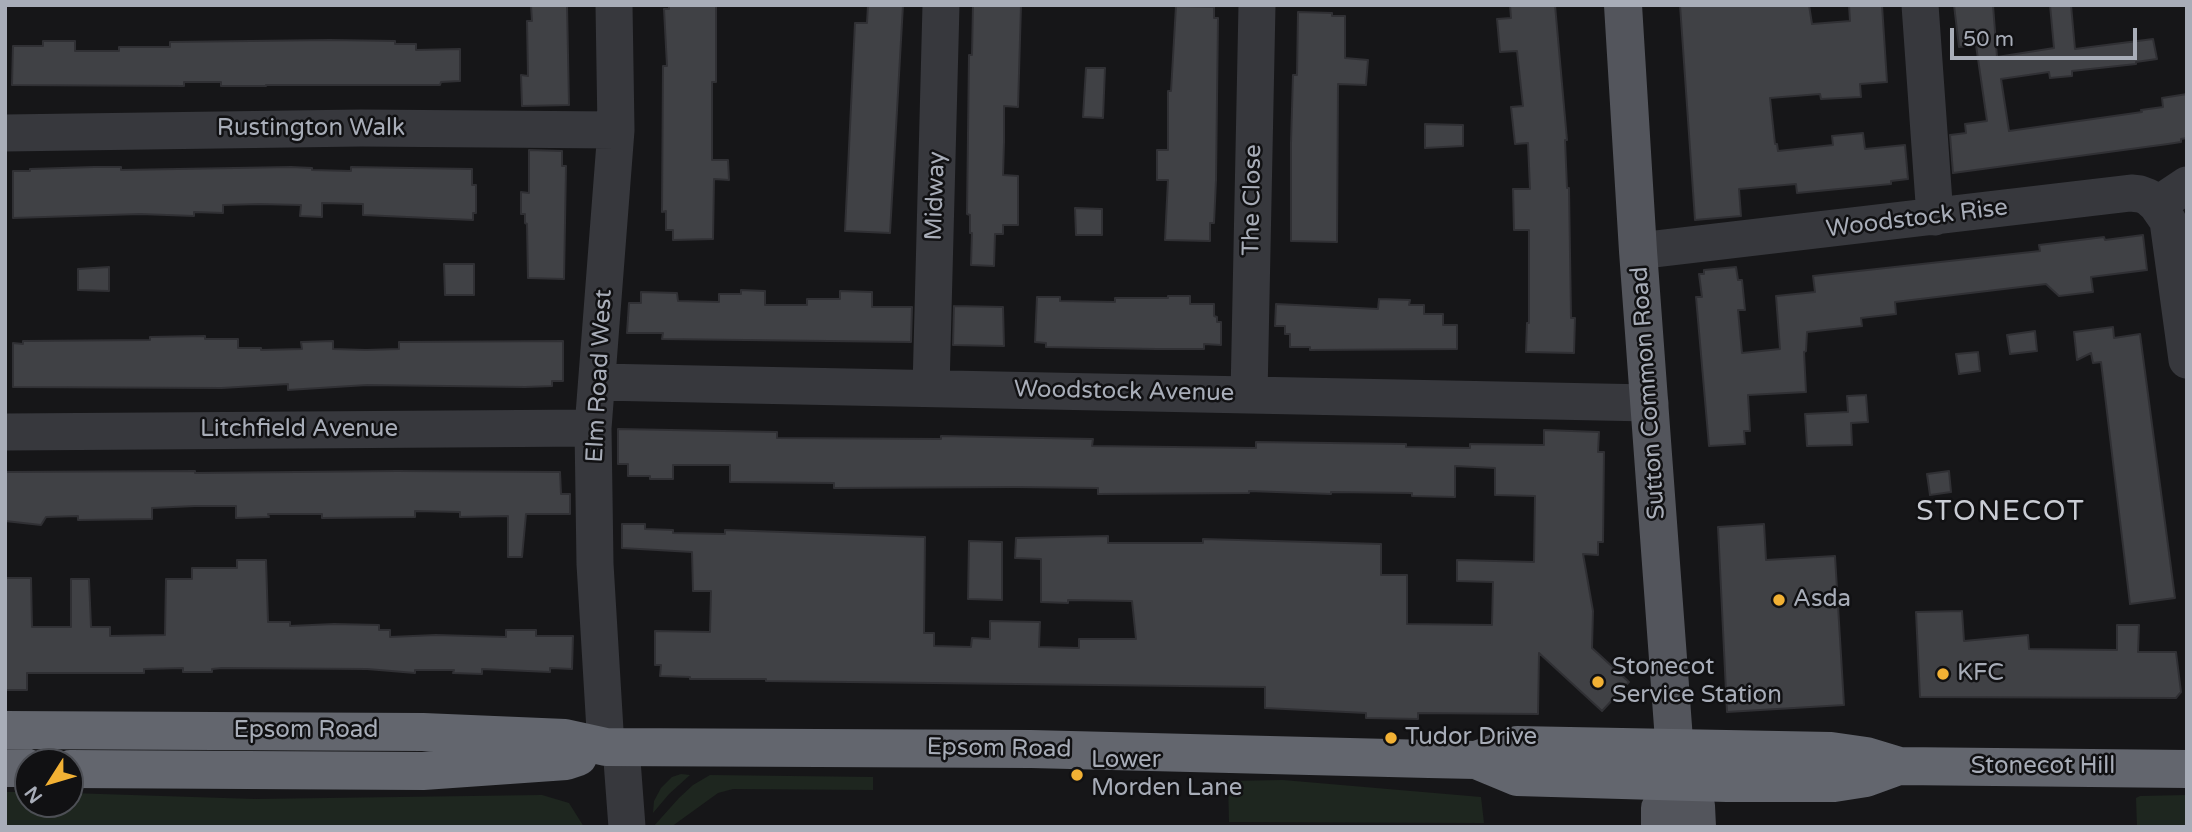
<!DOCTYPE html>
<style>
body{margin:0}
#map{position:relative;width:2192px;height:832px;overflow:hidden;background:#161618;font-family:"Varela Round",sans-serif}
canvas{display:block}
.frame{position:absolute;inset:0;border:7px solid #a8adb8;pointer-events:none}
.north{position:absolute;left:14px;top:748px;width:70px;height:70px;box-sizing:border-box;background:#111113;border:2px solid #4d4f55;border-radius:50%;rotate:233deg;font-size:19px;font-weight:700;line-height:28px;text-align:center;color:#a8adb8}
.north::after{content:'';display:block;margin:auto;width:24px;height:32px;background:#f2b134;clip-path:polygon(50% 0,100% 100%,50% 72%,0 100%)}
.scale{position:absolute;left:1950px;top:28px;width:187px;height:32px;box-sizing:border-box;border:4px solid #a8adb8;border-top:0;padding-left:9px;font-size:21px;line-height:24px;white-space:nowrap;color:#a8adb8;-webkit-text-stroke:5px #111113;paint-order:stroke}
</style>
<div id="map">
<canvas width="2192" height="832"></canvas>
<div class="frame"></div>
<div class="north">N</div>
<div class="scale">50 m</div>
</div>
<script>
const ctx = document.querySelector('canvas').getContext('2d');
ctx.lineJoin = 'round';
function fillPath(path, color) { ctx.fillStyle = color; ctx.fill(path, 'evenodd'); }
const shape = rows => new Path2D(rows.map(r => 'M' + r).join(''));
function strokePath(path, color, width, dash) { ctx.strokeStyle = color; ctx.lineWidth = width; ctx.lineCap = dash ? 'butt' : 'round'; ctx.setLineDash(dash || []); ctx.stroke(path); }
function write(font, color, halo, rows, align = 'center') {
  ctx.font = font + ' "Varela Round",sans-serif'; ctx.lineWidth = 5; ctx.setLineDash([]); ctx.textBaseline = 'middle'; ctx.strokeStyle = halo; ctx.fillStyle = color; for (const [text, x, y, turn = 0] of rows) {
    ctx.save(); ctx.translate(x, y); ctx.rotate((+turn || 0) * Math.PI / 180); ctx.textAlign = isNaN(turn) ? turn : align; if (halo) ctx.strokeText(text, 0, 0); ctx.fillText(text, 0, 0); ctx.restore();
  }
}
fillPath(shape([
 [681,774,690,775,669,794,653,813,654,801,661,788,672,777],
 [710,775,873,777,873,790,733,789,718,793,671,827,653,827,679,798,693,785],
 [1283,780,1481,797,1484,823,1229,822,1228,781],
 [5,792,28,792,28,804,70,804,70,793,255,799,542,795,569,803,584,827,5,827],
 [2187,795,2187,827,2137,827,2136,798,2140,796]
]), '#1e261f');
const building = shape([
 [531,5,567,5,569,105,522,106,521,75,528,76,527,21,532,21,531,5],
 [669,5,716,5,716,82,712,82,712,160,728,160,729,180,714,179,713,239,673,240,673,230,666,230,666,211,662,212,663,66,667,66,664,9,669,9,669,5],
 [868,5,903,5,890,233,845,231,855,23,867,23,868,5],
 [973,5,1021,5,1018,107,1004,106,1004,142,1003,175,1018,176,1018,225,1003,225,1003,234,995,234,994,266,971,265,972,233,970,233,970,215,967,214,969,55,972,55,973,5],
 [1510,5,1555,5,1567,140,1565,140,1567,188,1569,188,1571,318,1575,318,1574,353,1526,352,1527,323,1529,323,1529,230,1514,230,1513,189,1530,189,1528,143,1515,144,1511,107,1523,106,1517,51,1500,52,1497,19,1511,18,1510,5],
 [1680,5,1809,5,1812,24,1850,21,1849,5,1882,5,1887,82,1860,84,1861,97,1821,99,1820,94,1770,98,1775,144,1777,144,1778,151,1833,145,1832,136,1863,133,1865,149,1905,145,1908,179,1891,181,1891,184,1797,193,1796,184,1739,189,1741,216,1695,220,1680,5],
 [1954,5,1993,5,1997,57,2054,48,2050,5,2071,5,2075,49,2153,39,2157,59,2136,62,2136,64,2072,71,2072,76,2050,78,2049,72,2001,79,2009,131,2142,112,2141,110,2163,107,2162,98,2187,94,2187,138,2181,139,2181,142,2168,144,1953,173,1950,135,1966,133,1965,124,1987,121,1976,45,1959,47,1954,5],
 [1176,6,1214,7,1214,18,1218,18,1216,180,1214,223,1210,223,1210,241,1165,240,1168,180,1157,180,1157,150,1168,150,1168,91,1171,91,1176,6],
 [1298,12,1332,13,1332,16,1345,16,1345,58,1368,60,1366,85,1338,84,1337,242,1291,241,1291,143,1293,75,1297,75,1298,12],
 [330,40,395,41,395,44,416,44,416,50,460,49,460,81,441,82,440,85,266,85,266,86,221,86,221,82,184,82,184,86,12,85,13,46,43,46,43,41,75,41,75,51,119,51,119,47,170,47,170,42,330,40],
 [1086,68,1105,68,1103,118,1083,117,1086,68],
 [1425,124,1463,125,1463,146,1425,148,1425,124],
 [529,150,562,151,562,166,566,166,564,279,528,278,527,224,525,223,525,214,521,214,521,192,529,193,529,150],
 [94,167,121,167,121,170,291,167,312,168,312,170,351,171,351,167,472,169,472,185,476,185,476,213,473,213,473,220,363,215,363,204,322,203,322,217,300,216,301,205,259,204,223,205,223,213,194,212,194,216,140,214,13,218,13,171,30,171,30,169,94,167],
 [1075,208,1102,209,1102,235,1076,235,1075,208],
 [2143,235,2147,270,2091,277,2093,292,2059,296,2046,284,1895,302,1896,314,1861,318,1862,326,1807,332,1806,351,1804,352,1806,392,1748,395,1750,431,1744,431,1745,444,1709,446,1696,297,1702,297,1699,274,1704,274,1704,270,1736,267,1738,280,1742,280,1745,310,1738,310,1742,353,1780,349,1776,296,1815,292,1813,276,2040,251,2039,245,2104,237,2105,240,2143,235],
 [444,264,474,264,474,295,445,295,444,264],
 [109,267,109,291,78,290,78,269,109,267],
 [741,290,765,291,765,305,807,305,807,299,840,299,840,291,872,292,872,307,912,307,911,342,662,339,663,333,627,333,629,303,641,303,641,292,677,293,678,301,719,302,719,294,741,294,741,290],
 [1168,296,1190,296,1190,304,1214,304,1214,316,1217,317,1217,322,1221,322,1221,345,1204,344,1204,349,1156,349,1046,347,1046,343,1035,342,1037,297,1060,297,1060,301,1115,302,1115,298,1168,298,1168,296],
 [1379,299,1410,300,1409,305,1424,305,1424,314,1443,314,1443,325,1457,325,1457,349,1310,350,1310,347,1290,347,1290,334,1285,334,1285,326,1275,326,1276,304,1378,309,1379,299],
 [954,306,1003,307,1004,346,953,345,954,306],
 [2113,327,2114,338,2140,334,2175,598,2130,604,2101,362,2093,363,2091,353,2077,360,2074,332,2113,327],
 [2035,331,2037,351,2010,354,2007,335,2035,331],
 [205,336,205,339,238,339,238,348,261,348,261,350,302,349,301,342,333,341,333,349,366,350,399,349,399,342,563,341,563,381,552,381,552,386,525,387,367,385,288,390,288,384,222,388,13,387,13,343,23,344,23,341,150,340,150,337,205,336],
 [1978,352,1980,371,1959,374,1956,354,1978,352],
 [1866,395,1868,422,1851,423,1852,445,1807,446,1805,414,1848,412,1847,396,1866,395],
 [618,429,777,432,777,438,941,439,941,436,1093,439,1092,446,1256,448,1256,442,1406,444,1406,447,1470,448,1470,444,1544,445,1544,430,1599,432,1598,452,1604,452,1603,542,1598,542,1598,555,1583,554,1593,611,1592,648,1629,682,1602,711,1539,653,1538,714,1418,713,1418,719,1366,718,1366,713,1265,708,1265,687,766,681,766,679,690,679,690,677,660,676,661,665,655,665,655,631,710,632,711,591,693,591,692,552,622,548,622,524,645,524,645,529,673,530,673,533,725,534,725,530,925,537,924,633,934,633,934,646,971,647,972,638,990,639,990,621,1040,622,1039,647,1079,648,1079,639,1136,639,1132,601,1068,600,1068,603,1041,602,1041,559,1015,558,1016,538,1108,536,1108,543,1203,543,1203,539,1381,544,1381,575,1407,575,1407,624,1492,625,1493,582,1457,581,1457,560,1534,562,1535,496,1495,495,1495,468,1455,466,1455,497,1412,496,1412,493,1331,492,1331,494,1249,491,1249,493,1098,494,1098,488,1015,487,834,488,834,483,730,482,730,465,673,465,673,479,650,479,650,476,628,476,628,464,618,464,618,429],
 [195,471,195,473,397,471,560,472,561,494,570,494,570,514,526,514,522,557,508,557,508,516,460,517,460,512,415,511,415,517,322,518,322,514,268,514,269,517,236,518,236,506,195,506,152,508,152,519,78,520,78,516,46,517,41,525,5,521,5,472,195,471],
 [1949,471,1951,492,1930,495,1927,474,1949,471],
 [1764,524,1766,560,1835,556,1844,705,1727,712,1718,527,1764,524],
 [969,541,1002,542,1002,600,968,599,969,541],
 [237,560,266,560,268,622,290,622,290,626,334,624,379,625,379,630,390,630,390,637,436,635,506,637,506,630,536,630,536,636,573,636,572,669,550,668,550,672,482,669,482,674,453,673,454,670,415,670,415,673,367,669,222,668,212,669,212,672,183,672,183,668,144,669,144,673,27,673,27,690,5,690,5,578,31,578,32,627,71,627,71,579,89,579,91,627,110,627,110,636,165,635,166,579,192,579,192,568,237,568,237,560],
 [1962,611,1964,641,2028,635,2029,649,2117,650,2117,625,2139,625,2138,652,2176,652,2181,692,2176,698,1920,697,1916,612,1962,611]
]);
fillPath(building, '#404145');
strokePath(building, '#303034', 2);
strokePath(shape([
 [1920,5,1935,217],
 [5,133,361,128,616,130],
 [2157,205,2187,185],
 [1638,251,2131,193,2140,194,2148,197,2157,205,2168,221,2187,360],
 [598,382,1650,403],
 [931,388,941,5],
 [1249,395,1257,5],
 [5,432,593,428],
 [606,747,595,564,593,428,616,130,614,5],
 [621,747,627,827]
]), '#37383d', 37);
strokePath(shape([
 [1623,5,1638,251,1677,781],
 [1677,781,1696,806,1697,827],
 [1660,827,1660,808,1677,781]
]), '#53555c', 38);
strokePath(shape([
 [5,730,423,732,565,738,606,747,1031,749,1429,759,1476,760,1517,777,1727,783,1834,783,1866,778,1899,766],
 [1476,760,1517,745,1831,751,1866,756,1899,766,2187,769],
 [5,768,28,768],
 [70,769,423,771,566,761,578,757]
]), '#63666e', 38);
for (const [x, y, r, color] of [
 [1779,600,7,"#f2b134"],
 [1943,674,7,"#f2b134"],
 [1598,682,7,"#f2b134"],
 [1391,738,7,"#f2b134"],
 [1077,775,7,"#f2b134"]
]) { const dot = new Path2D(); dot.arc(x, y, r, 0, 2 * Math.PI); ctx.fillStyle = color; ctx.fill(dot); strokePath(dot, '#111113', 2.5); }
write('24px', '#a8adb8', '#111113', [
 ["Rustington Walk",311,129],
 ["Midway",936,196,-88],
 ["The Close",1253,200,-89],
 ["Woodstock Rise",1917,219,-7],
 ["Elm Road West",600,376,-87],
 ["Woodstock Avenue",1124,392,1],
 ["Sutton Common Road",1649,393,-94],
 ["Litchfield Avenue",299,430],
 ["Epsom Road",306,731],
 ["Epsom Road",999,749,1],
 ["Stonecot Hill",2043,767]
]);
write('24px', '#a8adb8', '#111113', [
 ["Asda",1793,600],
 ["Stonecot",1612,668],
 ["Service Station",1612,696],
 ["KFC",1957,674],
 ["Tudor Drive",1405,738],
 ["Lower",1091,761],
 ["Morden Lane",1091,789]
], 'left');
ctx.letterSpacing = '2px';
write('28px', '#c9ccd4', '#111113', [
 ["STONECOT",2001,513]
]);
ctx.letterSpacing = '0px';
</script>
